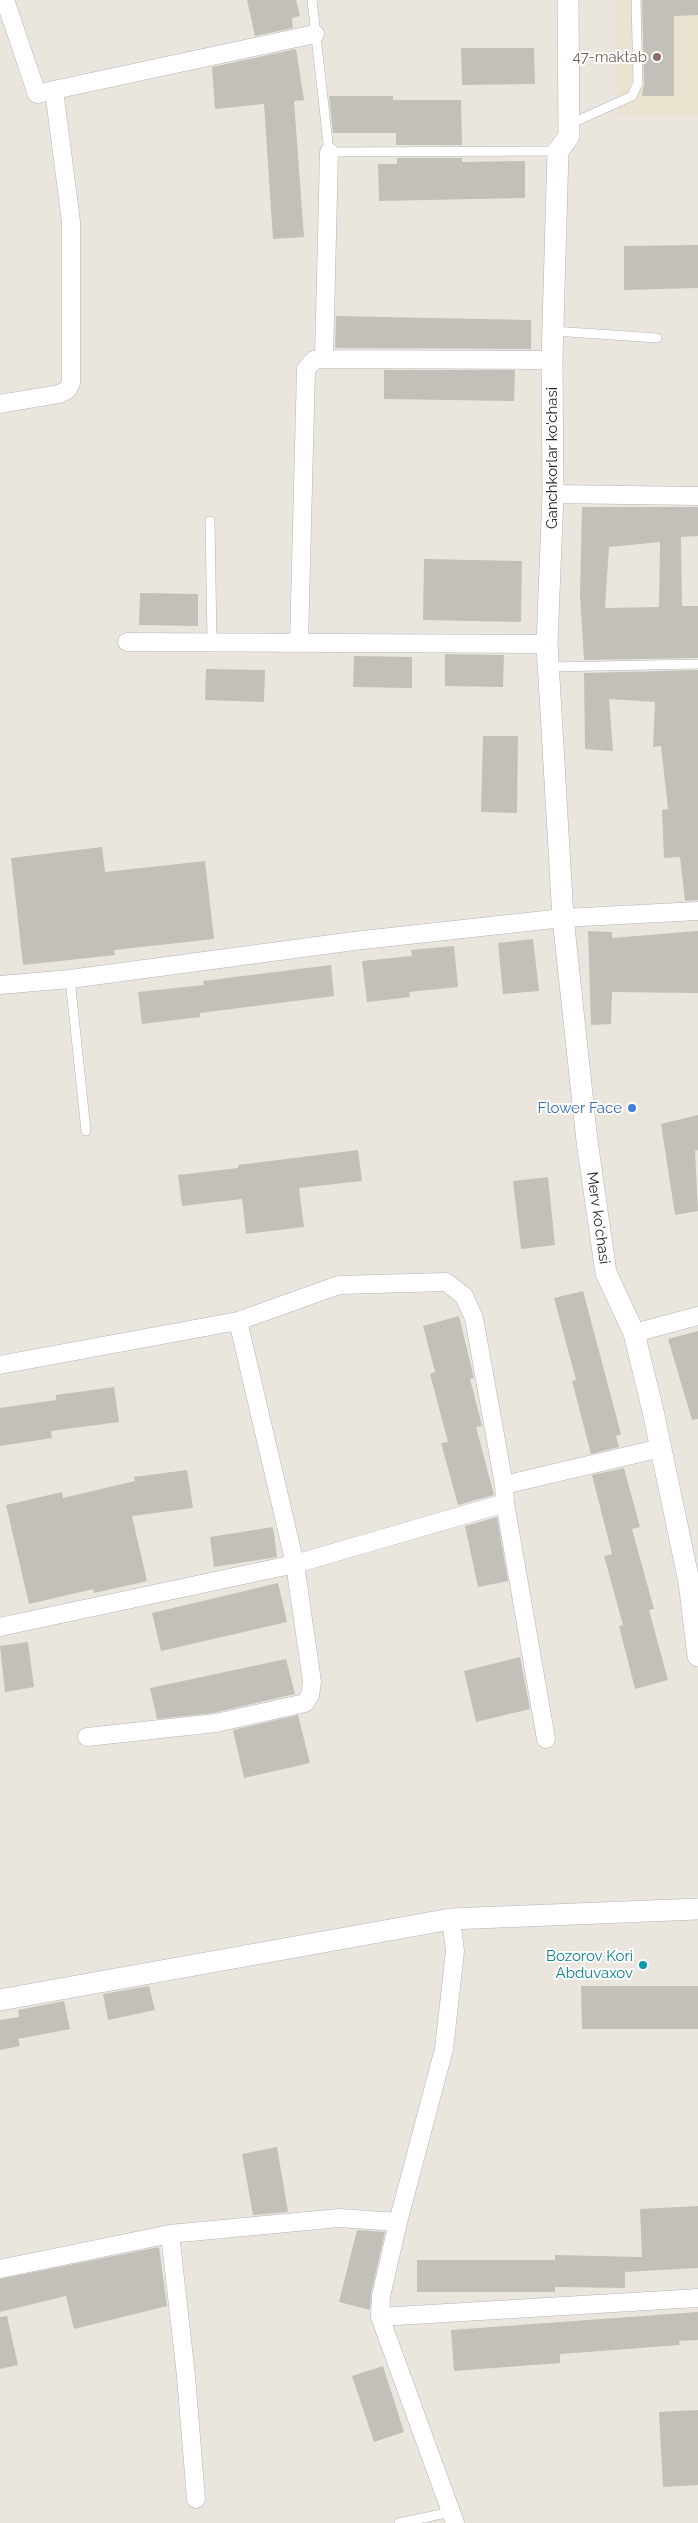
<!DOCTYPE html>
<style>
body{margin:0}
canvas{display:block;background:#eae6de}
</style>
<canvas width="698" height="2523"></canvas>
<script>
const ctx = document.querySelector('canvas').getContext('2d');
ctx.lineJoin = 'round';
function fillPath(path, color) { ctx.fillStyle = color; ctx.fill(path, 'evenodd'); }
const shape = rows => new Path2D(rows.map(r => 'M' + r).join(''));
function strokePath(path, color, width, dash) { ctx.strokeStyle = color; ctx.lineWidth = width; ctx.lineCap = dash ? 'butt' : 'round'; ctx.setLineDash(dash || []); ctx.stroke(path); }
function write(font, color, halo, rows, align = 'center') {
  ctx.font = font + ' Raleway,sans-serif'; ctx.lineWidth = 4; ctx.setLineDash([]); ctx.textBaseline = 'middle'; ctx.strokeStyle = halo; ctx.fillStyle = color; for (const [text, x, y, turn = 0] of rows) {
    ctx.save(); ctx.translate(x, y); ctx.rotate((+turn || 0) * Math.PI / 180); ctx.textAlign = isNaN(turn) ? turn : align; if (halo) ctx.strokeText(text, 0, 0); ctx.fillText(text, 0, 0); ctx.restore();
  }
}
fillPath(shape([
 [615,0,698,0,698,115,617,116]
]), '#eae3d0');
fillPath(shape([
 [247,0,296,0,300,16,292,18,293,28,255,36],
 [642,0,698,0,698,15,674,16,674,96,642,96,644,83],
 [461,48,534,48,535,84,462,85],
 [296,49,304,100,294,101,304,237,273,239,264,104,215,109,212,67],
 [329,96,393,96,393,100,461,100,462,145,396,145,396,133,333,133],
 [397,158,462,158,462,162,525,161,525,198,379,201,378,164,397,164],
 [698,245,698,288,624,290,624,246],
 [336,316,531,320,531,349,335,348],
 [384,370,515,370,514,401,384,399],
 [582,507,698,507,698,536,681,537,682,606,698,606,698,658,584,660,580,595],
 [660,542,659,607,605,608,609,547],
 [424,559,522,561,521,622,423,620],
 [140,593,198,594,198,626,139,625],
 [445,654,504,655,503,687,445,686],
 [354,656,412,657,412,688,353,687],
 [206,669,265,670,264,702,205,700],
 [698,670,698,900,685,901,680,857,664,858,662,810,668,809,661,746,653,747,655,702,609,699,613,751,585,749,584,673],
 [483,736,518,736,517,813,481,812],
 [102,847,105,872,205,861,214,939,114,950,115,955,23,965,11,858],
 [588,931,612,932,612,938,698,931,698,993,612,992,611,1024,591,1025],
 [533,939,539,991,503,994,498,943],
 [454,946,458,987,409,992,410,997,367,1002,362,961,412,956,411,950],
 [331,965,334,996,200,1013,200,1017,142,1024,138,992,204,985,203,981],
 [698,1115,698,1150,695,1151,698,1211,675,1215,661,1124],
 [358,1150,362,1181,299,1188,304,1227,246,1234,242,1199,182,1206,178,1175,238,1168,238,1165],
 [548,1177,555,1245,521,1249,513,1181],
 [583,1291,621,1434,616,1436,619,1447,591,1454,572,1381,576,1380,554,1298],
 [459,1316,474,1378,470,1379,482,1426,476,1427,494,1495,458,1505,441,1443,448,1442,430,1374,435,1372,423,1326],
 [698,1331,698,1419,692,1420,668,1339],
 [114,1387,119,1422,51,1431,52,1438,0,1446,0,1408,56,1400,56,1395],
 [624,1468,640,1527,632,1529,654,1609,649,1610,668,1680,635,1689,619,1626,623,1625,604,1556,612,1554,592,1475],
 [187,1470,193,1508,132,1516,147,1581,94,1593,93,1589,29,1604,6,1505,62,1492,63,1498,135,1481,134,1477],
 [497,1517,508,1581,478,1587,465,1526],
 [273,1527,277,1557,214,1567,210,1537],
 [278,1583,287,1622,161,1651,152,1613],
 [28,1642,34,1687,5,1692,0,1646],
 [520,1657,530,1709,476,1722,464,1671],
 [286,1659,295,1694,213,1713,157,1719,150,1688],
 [298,1715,310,1763,244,1778,233,1730],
 [149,1986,155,2010,108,2020,103,1994],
 [581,1986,698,1986,698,2029,582,2029],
 [64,2001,70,2029,18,2039,20,2046,0,2050,0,2020,19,2017,18,2010],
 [277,2147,288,2212,253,2215,242,2154],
 [698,2206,698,2268,625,2272,625,2288,555,2287,555,2292,417,2292,417,2260,555,2260,555,2255,642,2257,640,2209],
 [357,2230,385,2232,371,2294,370,2310,339,2302],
 [159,2247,167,2306,74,2329,66,2296,0,2312,0,2279],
 [698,2312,698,2340,679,2341,680,2345,560,2354,560,2363,454,2371,451,2330],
 [7,2316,18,2365,0,2369,0,2317],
 [383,2366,404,2432,374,2442,352,2376],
 [698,2410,698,2485,663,2487,659,2412]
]), '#c3c0b9');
const service = shape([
 [312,0,329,152,558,151],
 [570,124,632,96,638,83,636,0],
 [553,331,657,338],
 [210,521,212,642],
 [549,667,698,664],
 [70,979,86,1131],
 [399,2523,451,2512]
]);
const minor = shape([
 [5,0,37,94,54,90],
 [324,359,329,152],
 [0,404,59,394,67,390,71,383,71,222,54,90,315,34],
 [553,494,698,496],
 [127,642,547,644],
 [299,642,306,369,314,360,324,359,552,360],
 [0,985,70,979,354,941,563,918,698,911],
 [238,1321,339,1285,446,1282,464,1296,474,1318,504,1485],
 [634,1333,698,1316],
 [0,1365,238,1321,295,1564,312,1682,310,1695,305,1703,216,1723,87,1737],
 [505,1503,546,1739],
 [0,1627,295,1564,505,1503,504,1485,661,1448],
 [170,2234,186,2376,196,2499],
 [0,2269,170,2234,339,2218,398,2222],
 [380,2317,381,2296,398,2222,444,2049,455,1951,451,1919],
 [455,2523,380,2317,698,2298]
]);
const tertiary = shape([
 [568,0,569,136,558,151,552,360,553,494,547,644,563,918,587,1141,606,1273,634,1333,653,1411,689,1582,698,1656],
 [0,2000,451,1919,698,1909]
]);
strokePath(service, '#b2b3bc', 10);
strokePath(minor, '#b2b3bc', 19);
strokePath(tertiary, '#b2b3bc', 22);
strokePath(service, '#fff', 9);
strokePath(minor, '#fff', 18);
strokePath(tertiary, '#fff', 21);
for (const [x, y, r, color] of [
 [657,57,5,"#8d6e63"],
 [632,1108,5,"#3f7fe0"],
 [643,1965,5,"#0f9aa8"]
]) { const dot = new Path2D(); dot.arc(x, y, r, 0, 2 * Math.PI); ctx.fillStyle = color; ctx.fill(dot); strokePath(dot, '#fff', 2); }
write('15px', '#785e54', '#fff', [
 ["47-maktab",647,57]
], 'right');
write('15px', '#2a2a2a', '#fff', [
 ["Ganchkorlar ko'chasi",552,458,-90],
 ["Merv ko'chasi",598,1218,82]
]);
write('15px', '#366cbe', '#fff', [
 ["Flower Face",622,1108]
], 'right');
write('15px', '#0d838f', '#fff', [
 ["Bozorov Kori",633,1956],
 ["Abduvaxov",633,1973]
], 'right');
</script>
